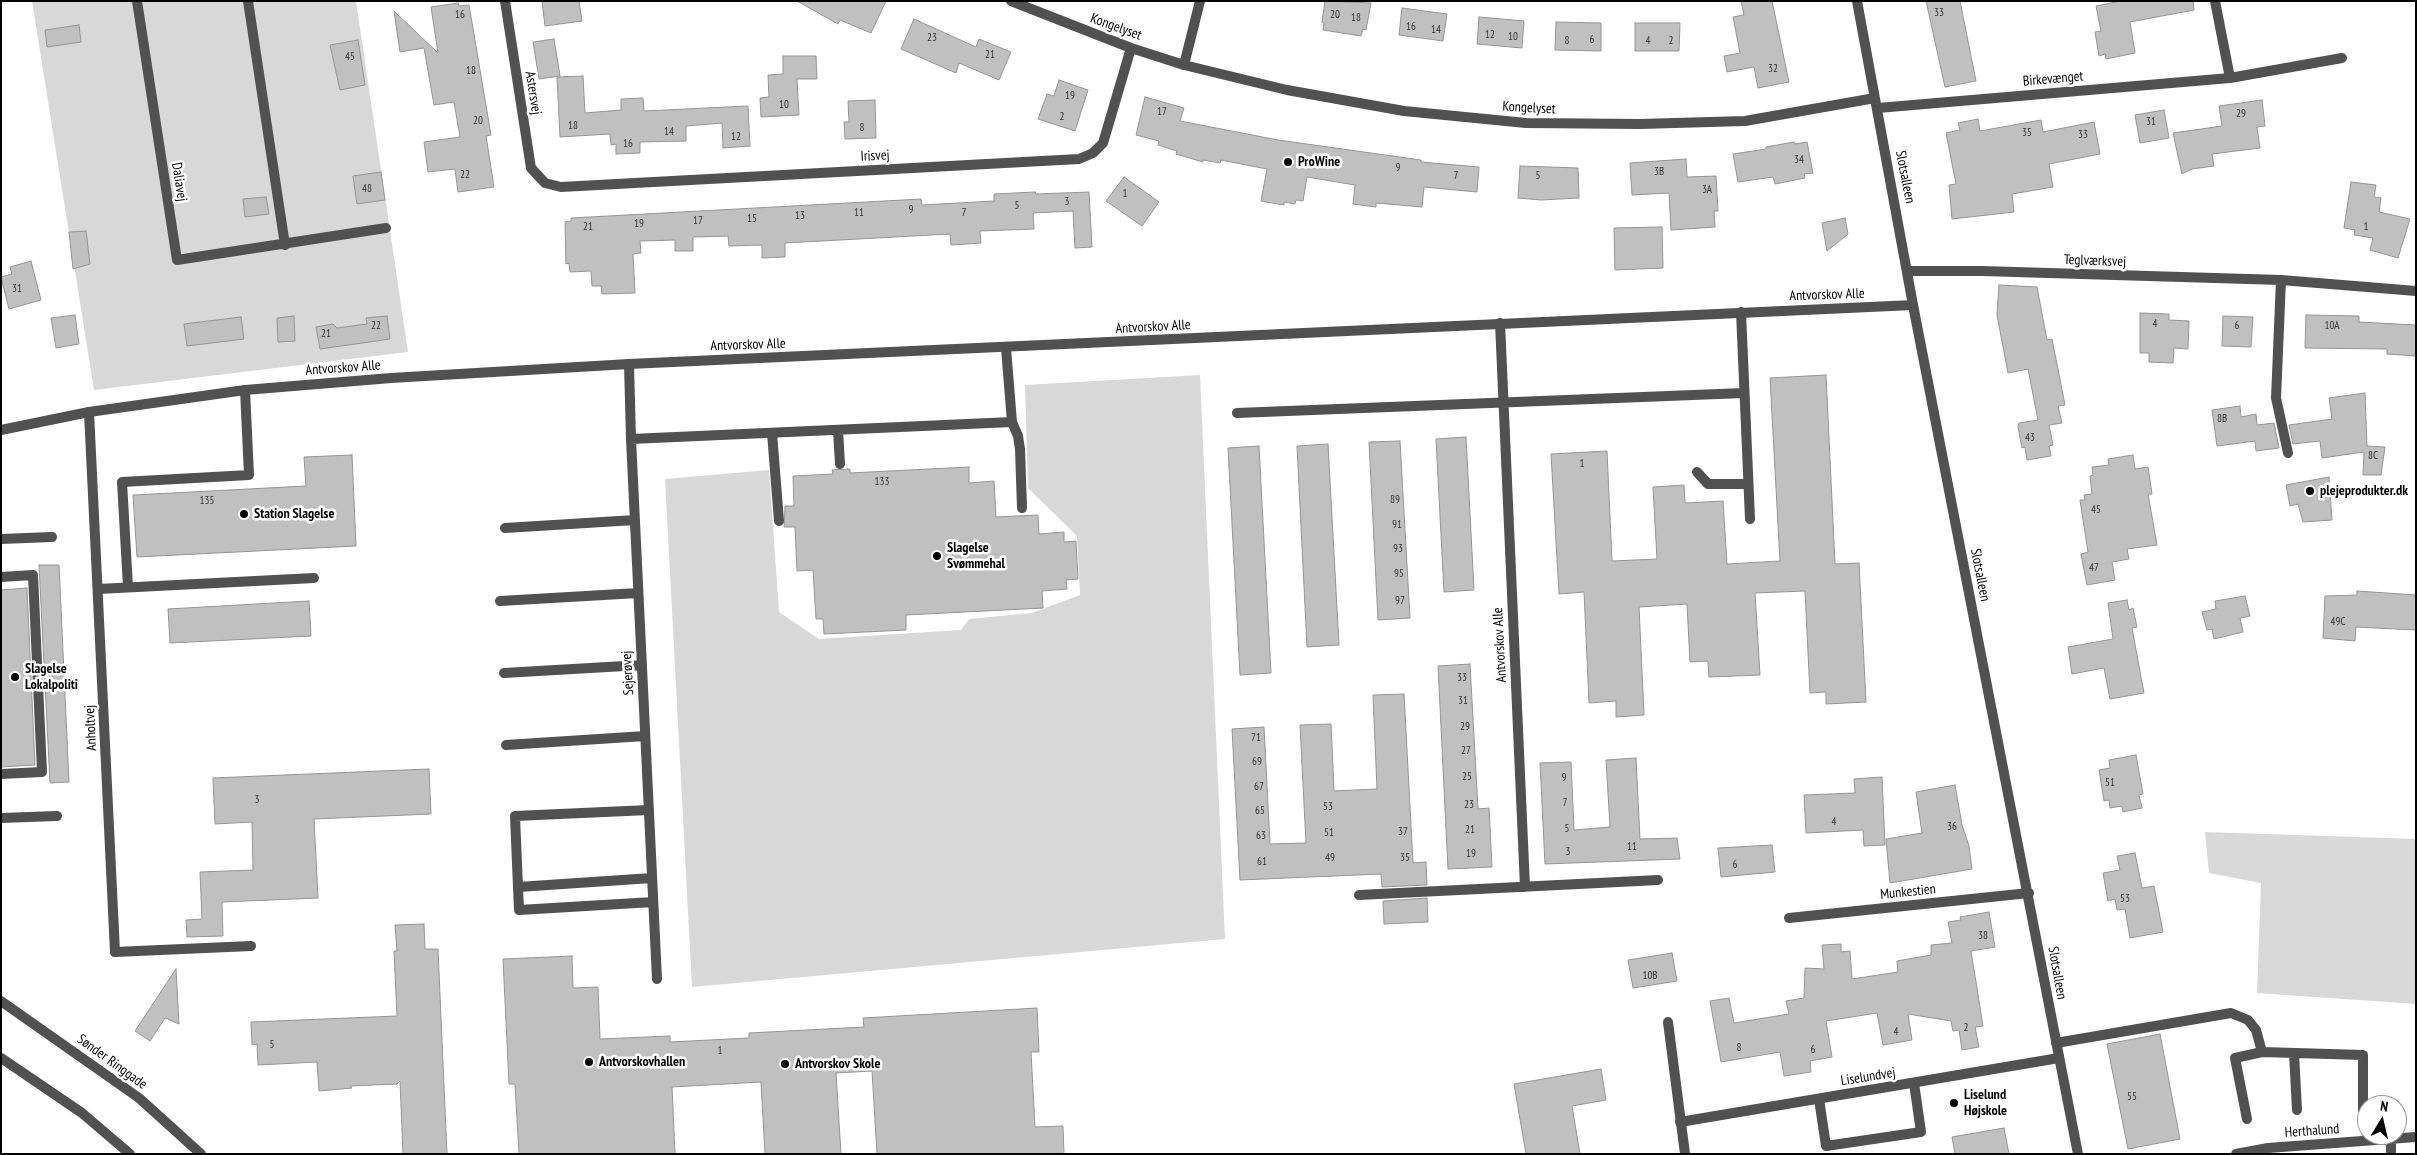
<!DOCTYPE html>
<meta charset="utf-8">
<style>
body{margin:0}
#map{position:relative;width:2417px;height:1155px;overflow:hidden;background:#fff;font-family:"PT Sans Narrow",sans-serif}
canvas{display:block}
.frame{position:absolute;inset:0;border:2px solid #000;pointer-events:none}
.north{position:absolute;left:2357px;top:1095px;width:50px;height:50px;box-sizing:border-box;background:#fff;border:1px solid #999;border-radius:50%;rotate:9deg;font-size:14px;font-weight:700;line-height:20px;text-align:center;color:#000}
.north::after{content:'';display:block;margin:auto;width:18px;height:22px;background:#000;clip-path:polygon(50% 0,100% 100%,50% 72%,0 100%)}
</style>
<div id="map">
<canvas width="2417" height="1155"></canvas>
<div class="frame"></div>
<div class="north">N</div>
</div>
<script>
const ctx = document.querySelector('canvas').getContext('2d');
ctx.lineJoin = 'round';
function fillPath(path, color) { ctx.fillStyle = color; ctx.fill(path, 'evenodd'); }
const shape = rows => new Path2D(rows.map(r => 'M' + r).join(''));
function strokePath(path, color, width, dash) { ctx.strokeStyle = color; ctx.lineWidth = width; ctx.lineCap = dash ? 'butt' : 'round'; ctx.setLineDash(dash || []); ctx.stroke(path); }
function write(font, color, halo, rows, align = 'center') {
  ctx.font = font + ' "PT Sans Narrow",sans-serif'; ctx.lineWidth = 5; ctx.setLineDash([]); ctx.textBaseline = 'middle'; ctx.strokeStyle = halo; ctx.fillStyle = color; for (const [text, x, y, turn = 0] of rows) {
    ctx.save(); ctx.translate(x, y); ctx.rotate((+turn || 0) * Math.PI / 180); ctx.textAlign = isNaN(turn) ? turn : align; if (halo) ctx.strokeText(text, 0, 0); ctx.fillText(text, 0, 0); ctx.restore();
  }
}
fillPath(shape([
 [32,1,356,1,408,352,94,390],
 [1200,375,1225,939,692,987,665,479,769,470,779,612,819,639,961,630,969,619,1032,613,1080,595,1077,536,1028,488,1025,385],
 [2205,832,2416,839,2416,1004,2257,993,2261,883,2209,873]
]), '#d8d8d8');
const building = shape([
 [542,1,579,1,582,21,545,26,542,1],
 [797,1,886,1,871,33,840,20,838,24,797,1],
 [1325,1,1371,3,1366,30,1363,29,1361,36,1323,30,1324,23,1322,22,1325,1],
 [1741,1,1772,1,1789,82,1758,88,1754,67,1727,72,1724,56,1740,53,1733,17,1744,15,1741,1],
 [1926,1,1960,1,1976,81,1945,87,1926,1],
 [2121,1,2193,1,2194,10,2130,22,2135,53,2106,59,2105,54,2099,56,2095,32,2101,31,2096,6,2121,1],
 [458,3,459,6,469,5,491,135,486,136,494,187,458,192,455,169,428,172,424,142,460,137,454,102,434,105,424,48,400,52,394,11,438,53,431,7,458,3],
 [1402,8,1447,14,1443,41,1399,35,1402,8],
 [1479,17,1524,21,1522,48,1477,44,1479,17],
 [914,19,976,47,979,39,1011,52,999,80,959,63,956,73,901,49,914,19],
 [1556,22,1601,23,1601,51,1555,50,1556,22],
 [1635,23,1680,23,1679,51,1635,51,1635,23],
 [79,25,81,42,47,47,45,30,79,25],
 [554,39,560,76,539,79,533,42,554,39],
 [358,40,365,85,340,90,330,45,358,40],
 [783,56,816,56,817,79,797,79,799,115,761,117,760,98,769,97,768,75,783,74,783,56],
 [583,76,585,113,621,110,621,99,643,98,644,111,748,106,750,146,723,148,722,123,686,126,686,141,640,142,640,153,616,154,616,144,611,145,610,134,560,137,557,77,583,76],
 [1059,80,1088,90,1075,131,1038,119,1047,94,1054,96,1059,80],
 [1145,97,1184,108,1180,121,1278,140,1421,160,1421,162,1479,167,1477,192,1424,187,1422,207,1376,203,1376,207,1353,204,1355,185,1307,177,1303,201,1296,200,1295,204,1284,202,1284,205,1261,201,1267,169,1221,160,1220,163,1203,160,1203,162,1176,154,1177,151,1158,145,1159,141,1136,135,1145,97],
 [875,100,876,138,845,139,844,122,849,122,848,101,875,100],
 [2262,100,2265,126,2257,127,2260,148,2212,154,2214,166,2192,169,2182,174,2173,133,2222,126,2219,106,2262,100],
 [2164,110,2169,138,2140,143,2135,115,2164,110],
 [1978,119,1980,131,2041,120,2043,132,2094,122,2100,154,2049,164,2053,187,2012,194,2014,212,1952,219,1949,185,1956,184,1946,133,1960,130,1958,123,1978,119],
 [1794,142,1795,144,1807,142,1813,173,1804,174,1805,178,1775,184,1773,177,1738,182,1733,154,1766,149,1766,147,1794,142],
 [1686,159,1687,177,1716,176,1718,211,1714,211,1715,227,1671,230,1669,193,1632,195,1630,163,1686,159],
 [1520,166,1578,168,1579,198,1541,200,1518,198,1520,166],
 [381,172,385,200,357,204,353,176,381,172],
 [1124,177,1159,202,1142,226,1106,201,1124,177],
 [2351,182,2376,185,2374,197,2381,198,2379,212,2410,219,2398,258,2370,250,2373,238,2354,235,2355,230,2344,228,2351,182],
 [1035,192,1036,194,1089,192,1092,247,1075,248,1073,211,1033,213,1034,229,980,231,981,243,951,245,950,234,785,243,785,257,762,258,762,245,729,246,728,236,693,237,693,251,675,251,675,240,640,241,641,253,633,254,635,293,602,294,601,286,592,286,591,271,570,272,569,263,566,264,565,222,571,221,571,218,921,199,922,205,994,201,994,194,1035,192],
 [266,197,269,214,245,217,243,199,266,197],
 [1845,218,1848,234,1827,251,1822,223,1845,218],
 [1662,227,1663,268,1615,270,1614,228,1662,227],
 [86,231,90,264,73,269,69,232,86,231],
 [31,261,41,300,9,309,1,277,12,274,10,267,31,261],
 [1999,285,2037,287,2047,340,2052,339,2065,405,2058,406,2062,423,2049,425,2053,445,2049,446,2051,456,2027,460,2025,447,2022,448,2018,427,2019,423,2038,420,2028,369,2008,373,1997,315,1999,285],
 [2140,313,2169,314,2169,320,2189,321,2188,349,2174,348,2173,363,2149,362,2149,353,2140,353,2140,313],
 [75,315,79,344,56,348,51,318,75,315],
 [2306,315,2359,316,2359,322,2416,325,2416,356,2387,354,2387,349,2305,348,2306,315],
 [294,316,295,341,278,342,277,318,294,316],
 [387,316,390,339,320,349,316,327,333,324,337,328,367,324,366,318,387,316],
 [2223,316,2253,317,2251,347,2222,346,2223,316],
 [241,317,244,339,187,346,184,324,241,317],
 [1826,375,1835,564,1859,563,1866,702,1826,704,1826,692,1810,693,1805,591,1755,593,1760,675,1709,677,1708,661,1690,662,1687,604,1639,607,1644,715,1616,717,1616,701,1589,703,1584,592,1559,594,1551,454,1607,451,1612,561,1657,559,1653,487,1684,485,1685,503,1723,501,1727,564,1780,561,1770,378,1826,375],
 [2365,393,2367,446,2385,447,2381,475,2363,475,2364,452,2322,458,2320,441,2293,444,2289,425,2332,419,2329,398,2365,393],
 [2240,406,2241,417,2256,414,2257,425,2274,423,2279,448,2256,451,2255,441,2217,446,2212,410,2240,406],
 [1466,437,1474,590,1444,592,1436,439,1466,437],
 [1400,441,1410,618,1378,620,1369,442,1400,441],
 [1328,444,1339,645,1307,647,1297,446,1328,444],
 [1259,446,1271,673,1240,675,1228,448,1259,446],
 [352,455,356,546,137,557,133,495,306,486,304,457,352,455],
 [2133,455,2135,469,2148,467,2152,494,2148,494,2157,545,2127,549,2129,559,2112,562,2115,580,2087,585,2081,554,2088,552,2080,500,2085,500,2084,495,2092,494,2090,476,2093,475,2092,467,2109,465,2108,459,2133,455],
 [969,467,969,483,994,481,996,517,1038,515,1039,534,1064,532,1064,542,1076,541,1078,579,1066,580,1067,589,1042,591,1043,608,906,615,906,630,824,634,823,619,816,619,813,570,797,571,795,527,784,527,785,506,794,506,793,476,833,474,832,470,850,469,850,473,969,467],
 [2329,477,2332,520,2303,522,2298,504,2290,506,2286,485,2329,477],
 [39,565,59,565,69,782,50,783,39,565],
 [27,588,35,765,1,767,1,590,27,588],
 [2357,591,2416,595,2416,630,2356,627,2355,641,2323,638,2325,596,2357,595,2357,591],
 [2245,596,2250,616,2240,618,2243,632,2214,639,2212,629,2207,630,2202,612,2216,609,2215,601,2245,596],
 [2127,600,2129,610,2133,608,2137,627,2132,628,2144,693,2110,699,2104,668,2072,674,2068,647,2113,639,2108,603,2127,600],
 [309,601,311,636,170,643,168,609,309,601],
 [1470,664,1478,809,1489,808,1492,867,1448,869,1438,666,1470,664],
 [1404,694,1413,863,1426,862,1427,885,1382,887,1381,874,1240,880,1232,729,1264,727,1270,844,1306,843,1300,725,1331,724,1334,791,1377,789,1373,695,1404,694],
 [2136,755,2143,794,2139,795,2142,808,2123,812,2122,806,2110,808,2109,800,2104,801,2099,770,2110,768,2109,760,2136,755],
 [1636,758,1640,839,1677,838,1680,859,1545,864,1540,763,1571,762,1574,830,1610,827,1606,760,1636,758],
 [429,769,431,814,314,819,318,898,222,902,223,936,187,937,186,920,202,919,200,872,253,870,252,822,215,824,213,778,429,769],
 [1882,777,1885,845,1864,846,1863,830,1806,833,1804,795,1855,793,1854,779,1882,777],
 [1955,785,1962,825,1969,846,1972,869,1890,883,1886,839,1922,833,1916,792,1955,785],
 [1772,845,1775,872,1721,877,1718,848,1772,845],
 [2135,853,2142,888,2154,886,2163,932,2130,938,2125,909,2117,910,2115,899,2108,901,2103,873,2120,870,2117,856,2135,853],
 [1427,898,1428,922,1384,924,1383,901,1427,898],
 [1989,912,1995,947,1971,951,1983,1026,1975,1027,1979,1047,1962,1050,1959,1030,1953,1031,1951,1021,1908,1014,1912,1040,1883,1045,1877,1013,1826,1021,1832,1057,1810,1061,1811,1072,1784,1076,1780,1052,1721,1062,1710,1001,1729,998,1734,1023,1789,1014,1786,1001,1804,998,1805,968,1824,969,1822,945,1841,944,1841,952,1850,951,1852,979,1898,972,1897,961,1931,955,1931,945,1952,943,1948,922,1961,920,1960,917,1989,912],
 [424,924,425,949,438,949,447,1154,403,1154,400,1081,397,1084,350,1086,352,1088,319,1091,317,1062,258,1065,257,1044,252,1045,251,1022,397,1016,394,951,397,951,395,925,424,924],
 [1672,953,1677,981,1633,988,1628,960,1672,953],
 [572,956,573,988,598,987,600,1039,670,1036,670,1042,749,1038,749,1033,864,1027,863,1018,1037,1008,1039,1052,1031,1052,1035,1127,1063,1126,1064,1154,877,1154,872,1071,836,1073,841,1154,765,1154,761,1082,672,1087,675,1154,519,1154,515,1084,509,1084,503,959,572,956],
 [176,969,179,1024,165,1018,150,1041,135,1031,176,969],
 [2160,1034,2180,1139,2128,1149,2107,1044,2160,1034],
 [1601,1069,1606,1100,1572,1106,1580,1154,1526,1154,1514,1084,1601,1069],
 [2004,1128,2009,1154,1955,1154,1952,1137,2004,1128]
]);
fillPath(building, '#c0c0c0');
strokePath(building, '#959595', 1);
strokePath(shape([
 [137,1,177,260,386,228],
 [248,1,285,245],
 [1741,312,1750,519],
 [1500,323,1525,887],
 [629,364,631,439,657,979],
 [1237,413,1744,393],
 [1012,422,1018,436,1020,449,1022,508],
 [838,430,840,464],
 [772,433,779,521],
 [631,439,1012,422,1006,348],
 [1697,472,1708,484,1748,484],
 [505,528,635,520],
 [1,539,52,537],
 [1,577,33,575,42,772,1,774],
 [128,587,122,482,249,475,245,390],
 [98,589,314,578],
 [500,601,638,593],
 [504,673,642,665],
 [506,745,645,736],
 [1,818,57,816],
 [652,878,518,887,519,910,653,902],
 [518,887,515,816,649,810],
 [1359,895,1658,880],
 [115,952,251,946],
 [1668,1022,1685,1154],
 [2056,1043,2231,1013,2248,1020,2256,1030,2262,1052],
 [2294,1053,2297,1110],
 [1819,1099,1826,1146,1921,1132,1914,1083],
 [2247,1119,2235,1058,2262,1052,2363,1055,2363,1110]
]), '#515151', 10);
strokePath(shape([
 [505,1,531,168,545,183,561,187,1079,159,1093,153,1103,143,1131,48],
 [2215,1,2230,78],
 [1184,65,1200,1],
 [1878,108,2230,78,2342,58],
 [1908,271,1982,271,2281,280,2416,291],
 [2281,280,2276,398,2288,453],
 [89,412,115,952],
 [1789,918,2029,893],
 [1680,1122,2059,1058],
 [2391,1139,2391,1154],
 [2236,1154,2268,1148,2416,1137]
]), '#515151', 10);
strokePath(shape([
 [1011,1,1131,48,1184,65,1287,90,1404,111,1526,123,1640,124,1745,121,1875,98],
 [1857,1,1913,305,2078,1154],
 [1,430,89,412,245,390,391,378,629,364,1913,305],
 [1,1001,139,1098,201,1154],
 [1,1058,82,1113,130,1154]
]), '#515151', 10);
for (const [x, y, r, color] of [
 [1288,162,5,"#000"],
 [2310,491,5,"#000"],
 [244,514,5,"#000"],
 [937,556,5,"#000"],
 [15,677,5,"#000"],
 [589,1062,5,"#000"],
 [785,1064,5,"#000"],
 [1954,1103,5,"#000"]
]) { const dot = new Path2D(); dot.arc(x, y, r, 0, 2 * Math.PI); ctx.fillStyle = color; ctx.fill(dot); strokePath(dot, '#fff', 2); }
write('11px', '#303030', null, [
 ["33",1939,13],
 ["16",460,15],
 ["20",1335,15],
 ["18",1356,18],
 ["16",1411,27],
 ["14",1436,30],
 ["12",1490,35],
 ["10",1513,37],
 ["23",932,38],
 ["6",1592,40],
 ["8",1567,41],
 ["4",1648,41],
 ["2",1671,41],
 ["21",990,55],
 ["45",350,57],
 ["32",1773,69],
 ["18",471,71],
 ["19",1070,96],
 ["10",784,105],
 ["17",1162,112],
 ["29",2241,114],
 ["2",1062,117],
 ["20",478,121],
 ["31",2151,122],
 ["18",573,126],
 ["8",862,128],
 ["14",669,132],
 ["35",2027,133],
 ["33",2083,135],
 ["12",736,137],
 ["16",628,144],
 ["34",1799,160],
 ["9",1398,168],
 ["3B",1659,172],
 ["22",465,175],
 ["7",1456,176],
 ["5",1538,176],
 ["48",367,189],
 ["3A",1707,190],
 ["1",1125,194],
 ["3",1067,202],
 ["5",1017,206],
 ["9",911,210],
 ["11",859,213],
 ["7",964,213],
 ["13",800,216],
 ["15",752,219],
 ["17",698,221],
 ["19",639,224],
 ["21",588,227],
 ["1",2366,227],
 ["31",17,289],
 ["4",2155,324],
 ["22",376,326],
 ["6",2237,326],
 ["10A",2332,326],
 ["21",326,334],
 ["8B",2222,419],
 ["43",2030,438],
 ["8C",2373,456],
 ["1",1582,464],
 ["133",882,482],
 ["89",1395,500],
 ["135",207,501],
 ["45",2096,510],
 ["91",1397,525],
 ["93",1398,549],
 ["47",2094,568],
 ["95",1399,574],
 ["97",1400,601],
 ["49C",2338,622],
 ["33",1462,678],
 ["31",1463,701],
 ["29",1465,727],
 ["71",1256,738],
 ["27",1466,751],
 ["69",1257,762],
 ["25",1467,777],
 ["9",1564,778],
 ["51",2110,783],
 ["67",1259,787],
 ["3",257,800],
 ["7",1565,803],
 ["23",1469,805],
 ["53",1328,807],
 ["65",1260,811],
 ["4",1834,822],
 ["36",1952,827],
 ["5",1567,829],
 ["21",1470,830],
 ["37",1403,832],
 ["51",1329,833],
 ["63",1261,836],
 ["11",1632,847],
 ["3",1568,852],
 ["19",1471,854],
 ["49",1330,858],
 ["35",1405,858],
 ["61",1262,862],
 ["6",1735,865],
 ["53",2125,899],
 ["38",1983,936],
 ["10B",1650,976],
 ["2",1966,1028],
 ["4",1896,1032],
 ["5",272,1045],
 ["8",1739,1048],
 ["6",1813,1050],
 ["1",720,1051],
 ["55",2132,1097]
]);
write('14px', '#000', '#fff', [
 ["Kongelyset",1116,27,20],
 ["Birkevænget",2053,79,-5],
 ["Astersvej",533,93,81],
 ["Kongelyset",1529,108,3],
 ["Irisvej",875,156,-3],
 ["Slotsalleen",1905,177,79],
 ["Daliavej",179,182,81],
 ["Teglværksvej",2095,261,2],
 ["Antvorskov Alle",1827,295,-2],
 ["Antvorskov Alle",1153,327,-3],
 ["Antvorskov Alle",748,345,-2],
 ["Antvorskov Alle",343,368,-4],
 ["Slotsalleen",1980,575,79],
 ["Antvorskov Alle",1500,645,-93],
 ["Sejerøvej",628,673,-93],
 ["Anholtvej",91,728,-93],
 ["Munkestien",1908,892,-6],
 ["Slotsalleen",2057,973,80],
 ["Sønder Ringgade",112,1062,36],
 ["Liselundvej",1868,1077,-9],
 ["Herthalund",2312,1131,-4]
]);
write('bold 14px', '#000', '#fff', [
 ["ProWine",1298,162],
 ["plejeprodukter.dk",2320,491],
 ["Station Slagelse",254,514],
 ["Slagelse",947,548],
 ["Svømmehal",947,564],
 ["Slagelse",25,669],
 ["Lokalpoliti",25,685],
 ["Antvorskovhallen",599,1062],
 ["Antvorskov Skole",795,1064],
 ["Liselund",1964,1095],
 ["Højskole",1964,1111]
], 'left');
</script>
